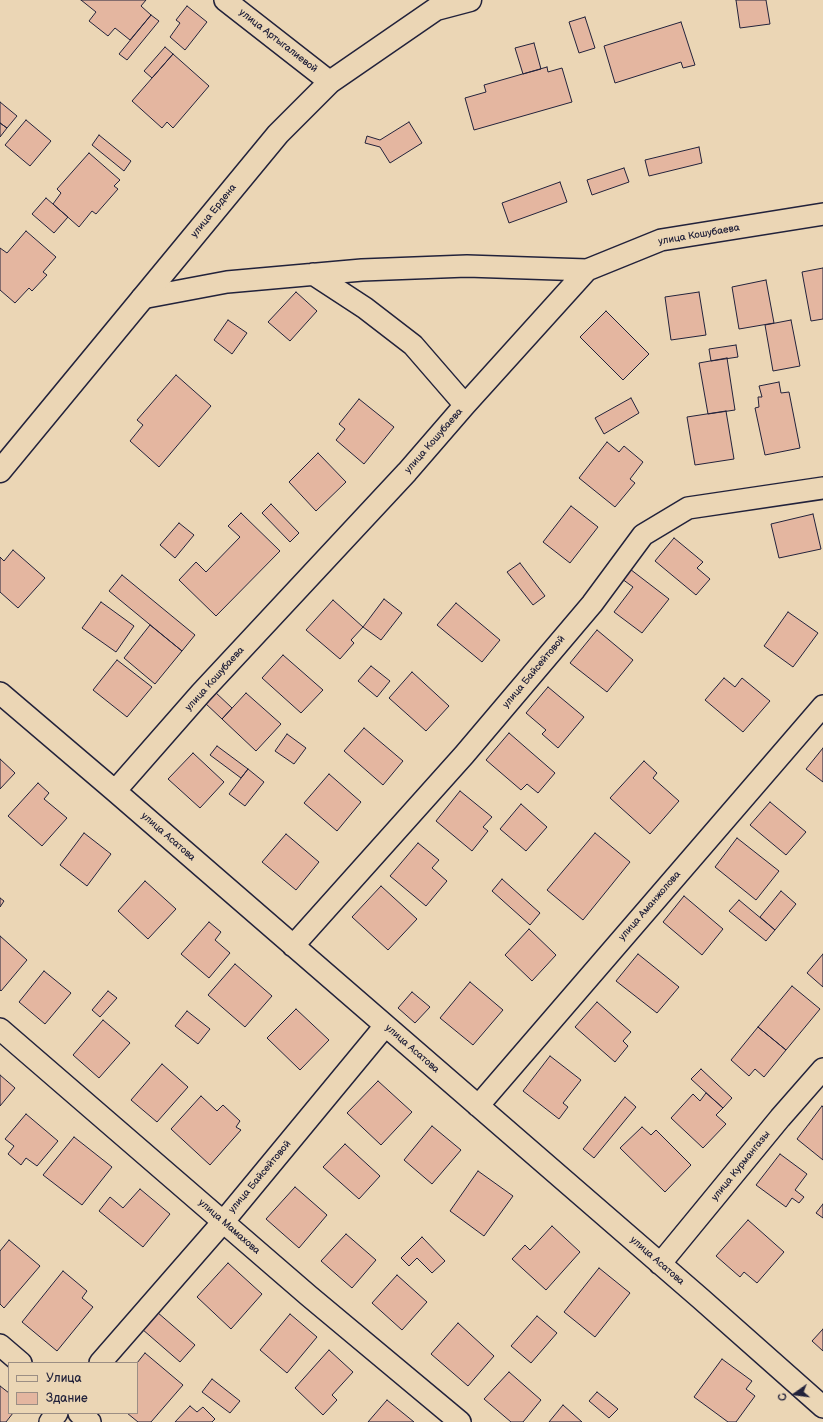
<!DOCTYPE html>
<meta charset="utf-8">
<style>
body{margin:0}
#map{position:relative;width:823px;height:1422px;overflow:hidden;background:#ebd6b5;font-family:"Balsamiq Sans",sans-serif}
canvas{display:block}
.legend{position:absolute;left:8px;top:1362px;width:130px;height:52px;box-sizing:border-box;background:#ebd6b5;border:1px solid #9b8e84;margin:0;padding:5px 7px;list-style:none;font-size:12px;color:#22223b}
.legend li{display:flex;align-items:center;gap:8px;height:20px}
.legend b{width:20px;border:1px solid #9b8e84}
.north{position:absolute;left:775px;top:1374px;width:40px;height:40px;-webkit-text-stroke:3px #ebd6b5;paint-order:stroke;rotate:256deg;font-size:11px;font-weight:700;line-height:16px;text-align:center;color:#22223b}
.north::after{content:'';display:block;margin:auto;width:14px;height:18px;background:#22223b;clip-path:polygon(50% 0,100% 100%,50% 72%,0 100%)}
</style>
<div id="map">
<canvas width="823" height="1422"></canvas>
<ul class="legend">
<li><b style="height:5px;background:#ebd6b5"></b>Улица</li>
<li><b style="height:11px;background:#e4b6a0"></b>Здание</li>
</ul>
<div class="north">С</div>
</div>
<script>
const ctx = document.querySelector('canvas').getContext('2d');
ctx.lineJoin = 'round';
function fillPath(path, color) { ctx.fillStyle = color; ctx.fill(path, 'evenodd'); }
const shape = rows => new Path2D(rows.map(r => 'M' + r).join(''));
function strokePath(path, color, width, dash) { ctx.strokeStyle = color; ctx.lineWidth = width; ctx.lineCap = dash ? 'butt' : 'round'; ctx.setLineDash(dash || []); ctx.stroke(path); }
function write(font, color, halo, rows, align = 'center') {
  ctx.font = font + ' "Balsamiq Sans",sans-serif'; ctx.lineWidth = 3; ctx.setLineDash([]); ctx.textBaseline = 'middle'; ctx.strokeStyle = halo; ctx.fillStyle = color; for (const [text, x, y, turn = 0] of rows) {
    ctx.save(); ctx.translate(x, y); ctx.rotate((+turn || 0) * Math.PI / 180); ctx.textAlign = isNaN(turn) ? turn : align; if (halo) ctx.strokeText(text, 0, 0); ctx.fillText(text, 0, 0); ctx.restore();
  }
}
const building = shape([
 [81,0,146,0,141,6,151,15,130,40,115,28,108,36,89,21,96,12,81,0],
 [736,0,766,0,770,24,740,28,736,0],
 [187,6,207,22,185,50,170,37,180,23,176,20,187,6],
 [151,15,159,21,127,60,119,54,151,15],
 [585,17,595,48,579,53,569,22,585,17],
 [681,22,695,65,683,68,681,62,615,83,604,46,681,22],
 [534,43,541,69,523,74,515,48,534,43],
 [165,47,173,54,152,78,144,71,165,47],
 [173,54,209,86,173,128,167,122,162,128,132,101,173,54],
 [547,67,548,72,562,68,572,102,474,130,465,98,486,92,484,85,547,67],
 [0,102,17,116,7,128,0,123,0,102],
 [26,120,51,141,30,166,5,145,26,120],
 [409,122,422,143,390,163,380,147,365,143,367,136,380,140,409,122],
 [0,123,7,128,0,137,0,123],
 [99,135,131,161,124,171,92,145,99,135],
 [699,147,702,163,649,176,645,160,699,147],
 [89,153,120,180,114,186,118,189,96,214,92,211,79,227,53,204,61,193,57,189,89,153],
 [624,168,629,182,592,195,587,180,624,168],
 [560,182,567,202,509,223,502,203,560,182],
 [46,198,68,217,54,233,32,214,46,198],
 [26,231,56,257,43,272,47,275,32,291,29,288,15,303,0,290,0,248,7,253,26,231],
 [823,268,823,319,811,321,802,272,823,268],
 [766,280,774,323,739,329,732,287,766,280],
 [296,292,317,311,290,341,268,322,296,292],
 [699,292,706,335,671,340,665,297,699,292],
 [606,311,649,354,623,380,580,337,606,311],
 [228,320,247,333,232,354,214,340,228,320],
 [791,320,800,366,773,371,765,325,791,320],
 [736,345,738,357,711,361,709,349,736,345],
 [727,358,735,410,708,414,699,363,727,358],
 [176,375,211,406,159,467,130,441,143,425,137,420,176,375],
 [779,382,781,393,789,392,800,448,765,455,755,408,759,407,758,397,762,397,759,386,779,382],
 [631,398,639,413,604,434,595,418,631,398],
 [359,399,394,427,364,464,336,440,345,429,339,424,359,399],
 [726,411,734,459,695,465,687,417,726,411],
 [607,442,619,452,624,446,643,462,630,479,635,483,615,507,579,478,607,442],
 [318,453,346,482,316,511,289,482,318,453],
 [271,504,299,533,290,542,262,513,271,504],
 [571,506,598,527,570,563,543,542,571,506],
 [241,513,280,551,216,616,179,580,196,562,206,572,240,537,228,526,241,513],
 [813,514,821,549,779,558,771,524,813,514],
 [179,523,194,535,175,558,160,545,179,523],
 [674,538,703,562,697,568,710,579,696,595,655,561,674,538],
 [13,550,45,578,18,608,0,592,0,557,4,561,13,550],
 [520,563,545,596,533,605,507,572,520,563],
 [626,566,669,599,642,633,614,612,633,587,618,576,626,566],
 [122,575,195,635,182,651,109,591,122,575],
 [384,599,402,613,381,640,363,627,384,599],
 [333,600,363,627,351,640,354,643,340,659,306,630,333,600],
 [101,602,134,626,116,652,82,628,101,602],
 [456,603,500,640,482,662,437,625,456,603],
 [788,612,818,633,793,667,764,646,788,612],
 [150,625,182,651,155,684,124,658,150,625],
 [597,630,633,660,607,692,570,663,597,630],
 [283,655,323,690,301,713,262,678,283,655],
 [117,660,152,687,127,717,93,690,117,660],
 [371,666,390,681,377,697,358,681,371,666],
 [412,672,449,706,426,731,389,698,412,672],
 [724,678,735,687,742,678,770,701,743,732,705,700,724,678],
 [548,687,584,717,558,748,542,734,546,730,526,713,548,687],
 [214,691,232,708,222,719,204,702,214,691],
 [246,693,281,724,256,751,222,719,246,693],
 [364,728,403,761,383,785,344,751,364,728],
 [509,733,555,773,538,793,527,784,521,790,486,760,509,733],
 [287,734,306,748,294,764,275,751,287,734],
 [217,746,248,769,241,778,210,755,217,746],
 [823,748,823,782,806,769,823,748],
 [193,753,224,782,200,808,168,779,193,753],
 [0,759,15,773,0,789,0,759],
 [644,761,657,773,653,778,679,801,650,834,610,798,644,761],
 [248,769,264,782,245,806,229,794,248,769],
 [329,774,361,802,337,831,304,803,329,774],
 [38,783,49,793,44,799,67,818,42,846,8,816,38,783],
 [460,791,492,817,483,827,488,831,472,851,436,821,460,791],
 [770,802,806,832,786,855,750,825,770,802],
 [521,804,547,827,526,851,500,829,521,804],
 [84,833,111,854,87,886,60,865,84,833],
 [595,833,630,862,583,920,547,890,595,833],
 [286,834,319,862,296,890,262,862,286,834],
 [737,838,779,871,756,900,715,867,737,838],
 [418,843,439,860,432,868,447,881,426,906,390,876,418,843],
 [502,879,540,913,530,925,492,891,502,879],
 [145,881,176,909,148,939,118,911,145,881],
 [381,886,417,919,388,950,352,917,381,886],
 [781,891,796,904,775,930,760,917,781,891],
 [684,896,723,929,702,955,663,922,684,896],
 [0,898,4,901,0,907,0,898],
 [739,900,775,930,766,941,729,911,739,900],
 [209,922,221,932,215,940,230,953,209,978,181,954,209,922],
 [529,929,556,955,532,981,505,955,529,929],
 [0,936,27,960,1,991,0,990,0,936],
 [638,954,679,987,657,1013,616,981,638,954],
 [823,954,823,987,807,973,823,954],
 [235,964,272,996,245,1027,208,995,235,964],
 [44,971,71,993,45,1024,19,1002,44,971],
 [470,982,503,1010,473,1045,440,1018,470,982],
 [792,986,820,1009,786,1050,758,1027,792,986],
 [108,991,117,998,100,1017,92,1010,108,991],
 [412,992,430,1007,415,1023,398,1008,412,992],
 [597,1002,631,1032,623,1041,628,1046,615,1062,575,1027,597,1002],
 [296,1009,329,1040,300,1070,267,1038,296,1009],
 [187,1011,210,1029,198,1044,175,1026,187,1011],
 [103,1020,130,1043,99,1078,73,1055,103,1020],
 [758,1027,786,1050,764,1077,755,1069,749,1076,731,1060,758,1027],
 [550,1056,581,1080,563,1103,568,1107,559,1119,523,1091,550,1056],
 [162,1064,188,1087,157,1122,131,1100,162,1064],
 [701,1069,732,1098,723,1108,691,1079,701,1069],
 [0,1075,15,1088,0,1106,0,1075],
 [378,1081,412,1112,381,1145,347,1113,378,1081],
 [706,1093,723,1108,716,1115,726,1124,703,1148,671,1118,693,1094,700,1101,706,1093],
 [201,1096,217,1111,223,1105,240,1121,236,1127,241,1130,210,1165,171,1129,201,1096],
 [625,1097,636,1107,594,1158,583,1149,625,1097],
 [822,1106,823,1107,823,1160,797,1139,822,1106],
 [26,1114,58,1141,37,1166,26,1158,21,1165,8,1154,14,1146,5,1139,26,1114],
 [432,1126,461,1150,432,1184,404,1160,432,1126],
 [642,1127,651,1135,656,1130,691,1165,665,1192,620,1148,642,1127],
 [74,1137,112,1167,82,1205,43,1175,74,1137],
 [345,1144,380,1176,359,1199,323,1167,345,1144],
 [780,1154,807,1174,795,1190,804,1197,799,1203,792,1198,786,1207,756,1185,780,1154],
 [478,1171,513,1196,484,1236,450,1211,478,1171],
 [295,1187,327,1215,299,1248,266,1219,295,1187],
 [140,1189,170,1214,143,1247,99,1211,110,1197,123,1208,140,1189],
 [823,1204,823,1218,816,1213,823,1204],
 [748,1220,784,1252,757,1283,744,1272,740,1277,716,1256,748,1220],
 [552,1226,580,1252,546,1290,512,1259,525,1245,530,1250,552,1226],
 [346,1234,376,1260,352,1288,321,1261,346,1234],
 [422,1237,445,1261,432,1273,417,1258,409,1266,401,1258,422,1237],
 [9,1240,40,1266,4,1308,0,1304,0,1251,9,1240],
 [228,1263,262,1294,231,1329,197,1297,228,1263],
 [599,1268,630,1293,595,1337,564,1312,599,1268],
 [63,1271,87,1291,82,1298,93,1307,57,1351,22,1322,63,1271],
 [397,1275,427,1302,402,1330,372,1303,397,1275],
 [157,1312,195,1345,180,1362,142,1329,157,1312],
 [290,1314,317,1337,287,1373,260,1350,290,1314],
 [537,1316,557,1333,531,1363,511,1346,537,1316],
 [458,1323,494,1356,468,1386,431,1354,458,1323],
 [823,1329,823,1351,812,1341,823,1329],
 [329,1350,353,1372,332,1395,337,1400,323,1415,295,1388,329,1350],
 [145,1353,183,1385,151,1422,138,1422,127,1413,137,1413,137,1363,145,1353],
 [722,1359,752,1381,746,1389,755,1396,736,1422,728,1422,694,1397,722,1359],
 [509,1372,541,1400,523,1422,511,1422,484,1399,509,1372],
 [212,1379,240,1401,230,1413,202,1392,212,1379],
 [0,1386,9,1393,9,1413,13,1413,6,1422,0,1422,0,1386],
 [597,1392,618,1409,609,1418,589,1401,597,1392],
 [387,1400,414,1422,368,1422,387,1400],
 [563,1405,582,1422,549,1422,563,1405],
 [190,1406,197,1412,203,1407,215,1419,212,1422,175,1422,190,1406]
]);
fillPath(building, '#e4b6a0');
strokePath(building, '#22223b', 1);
const street = shape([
 [225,0,330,82],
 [313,274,365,308,413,345,465,405],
 [142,298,227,282,362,270,467,266,587,270],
 [0,693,115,791,700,1298,823,1407],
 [115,791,201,693,407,472,465,405,587,270,661,240,823,214],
 [293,946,464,755,592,604,643,535,688,508,823,488],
 [0,1029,309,1296,460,1422],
 [478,1106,823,706],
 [660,1264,780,1118,823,1069],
 [0,1345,21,1363],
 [100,1363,223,1222,385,1026],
 [79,1413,90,1422],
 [50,1422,57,1413]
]);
const secondary = shape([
 [0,471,278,134,330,82,436,9,470,0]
]);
strokePath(street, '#22223b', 24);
strokePath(secondary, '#22223b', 25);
strokePath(street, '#ebd6b5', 21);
strokePath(secondary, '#ebd6b5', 22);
write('10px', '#22223b', '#ebd6b5', [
 ["улица Артыгалиевой",278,41,38],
 ["улица Ердена",214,211,-51],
 ["улица Кошубаева",699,235,-10],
 ["улица Кошубаева",434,441,-49],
 ["улица Байсейтовой",534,672,-50],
 ["улица Кошубаева",215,679,-48],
 ["улица Асатова",168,837,41],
 ["улица Аманжолова",650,906,-49],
 ["улица Асатова",412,1049,41],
 ["улица Курмангазы",741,1166,-51],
 ["улица Байсейтовой",260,1177,-50],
 ["улица Мамахова",229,1227,41],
 ["улица Асатова",657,1261,41]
]);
</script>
